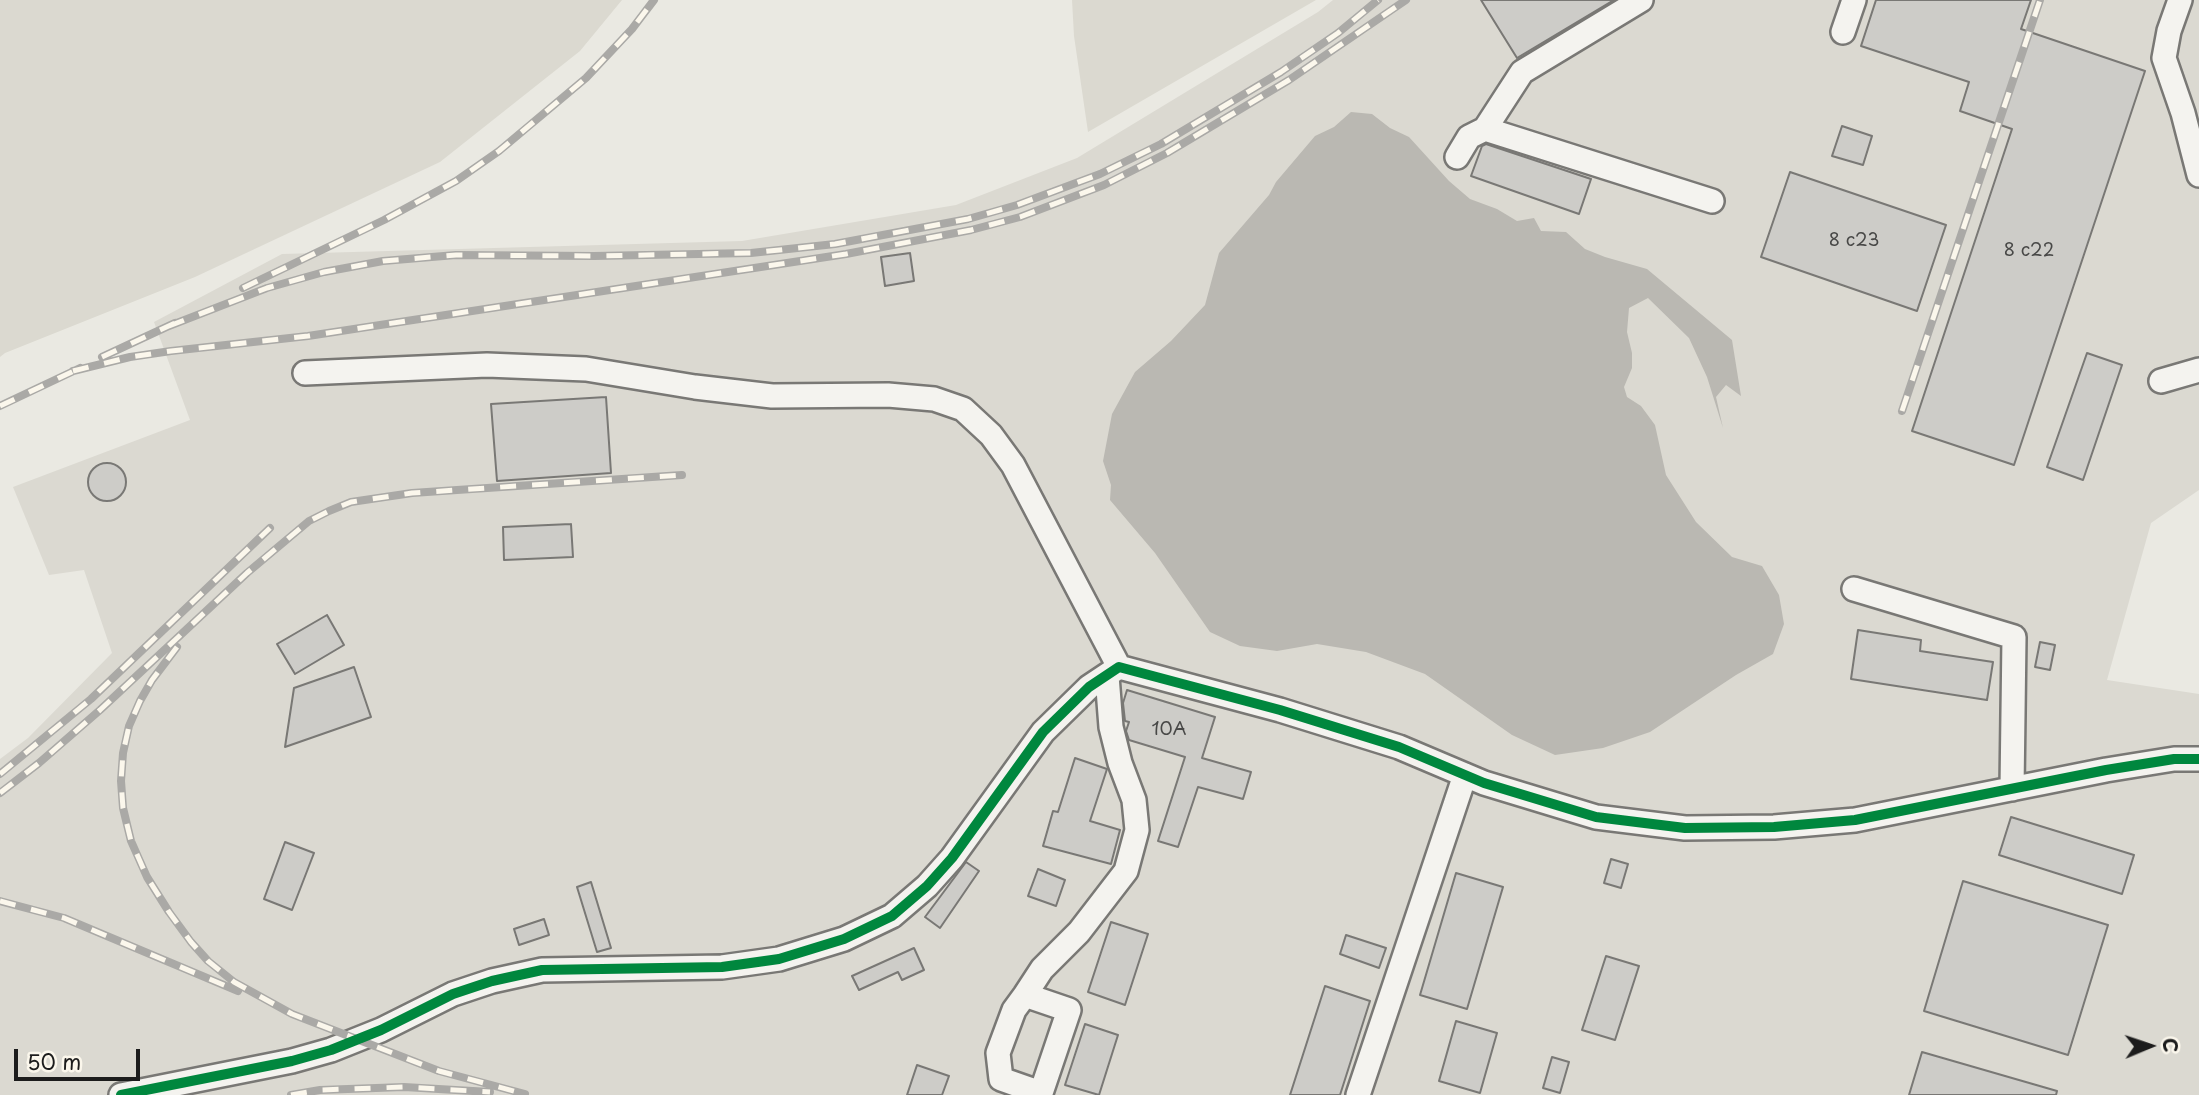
<!DOCTYPE html>
<meta charset="utf-8">
<style>
body{margin:0}
#map{position:relative;width:2199px;height:1095px;overflow:hidden;background:#eae9e2;font-family:"Playpen Sans",sans-serif}
canvas{display:block}
.north{position:absolute;left:2115px;top:1011px;width:70px;height:70px;-webkit-text-stroke:5px #fbf7ec;paint-order:stroke;rotate:88deg;font-size:19px;font-weight:700;line-height:28px;text-align:center;color:#1c1c1c}
.north::after{content:'';display:block;margin:auto;width:24px;height:32px;background:#1c1c1c;clip-path:polygon(50% 0,100% 100%,50% 72%,0 100%)}
.scale{position:absolute;left:14px;top:1049px;width:126px;height:32px;box-sizing:border-box;border:4px solid #1c1c1c;border-top:0;padding-left:9px;font-size:21px;line-height:24px;white-space:nowrap;color:#1c1c1c;-webkit-text-stroke:5px #fbf7ec;paint-order:stroke}
</style>
<div id="map">
<canvas width="2199" height="1095"></canvas>
<div class="north">С</div>
<div class="scale">50 m</div>
</div>
<script>
const ctx = document.querySelector('canvas').getContext('2d');
ctx.lineJoin = 'round';
function fillPath(path, color) { ctx.fillStyle = color; ctx.fill(path, 'evenodd'); }
const shape = rows => new Path2D(rows.map(r => 'M' + r).join(''));
function strokePath(path, color, width, dash) { ctx.strokeStyle = color; ctx.lineWidth = width; ctx.lineCap = dash ? 'butt' : 'round'; ctx.setLineDash(dash || []); ctx.stroke(path); }
function write(font, color, halo, rows, align = 'center') {
  ctx.font = font + ' "Playpen Sans",sans-serif'; ctx.lineWidth = 5; ctx.setLineDash([]); ctx.textBaseline = 'middle'; ctx.strokeStyle = halo; ctx.fillStyle = color; for (const [text, x, y, turn = 0] of rows) {
    ctx.save(); ctx.translate(x, y); ctx.rotate((+turn || 0) * Math.PI / 180); ctx.textAlign = isNaN(turn) ? turn : align; if (halo) ctx.strokeText(text, 0, 0); ctx.fillText(text, 0, 0); ctx.restore();
  }
}
fillPath(shape([
 [1333,0,2199,0,2199,490,2151,523,2107,680,2199,694,2199,1095,0,1095,0,759,28,738,112,653,84,570,49,575,13,487,190,420,154,322,282,254,742,241,956,205,1077,158,1318,12]
]), '#dbd9d1');
fillPath(shape([
 [0,0,622,0,580,51,440,162,195,277,5,353,0,357],
 [1072,0,1316,0,1088,132,1074,36]
]), '#dbd9d0');
fillPath(shape([
 [1351,112,1372,114,1390,128,1409,137,1449,181,1470,199,1497,209,1517,221,1534,218,1541,231,1566,232,1585,249,1605,257,1647,269,1732,340,1741,396,1726,385,1716,397,1723,428,1707,377,1689,338,1648,298,1629,308,1627,332,1632,353,1632,368,1624,387,1627,397,1641,406,1655,425,1666,475,1696,522,1732,557,1762,566,1779,595,1784,624,1773,654,1736,675,1650,732,1603,748,1555,755,1512,735,1425,674,1366,652,1317,644,1277,651,1240,646,1210,632,1155,553,1110,500,1111,485,1103,461,1112,414,1135,372,1171,341,1205,305,1219,253,1269,195,1276,182,1315,136,1334,127]
]), '#bab8b2');
const building = shape([
 [1481,0,1614,0,1517,58,1481,0],
 [1876,0,2031,0,2021,29,2145,71,2014,465,1912,431,2012,129,1960,111,1969,82,1861,46,1876,0],
 [1842,126,1872,136,1863,165,1832,156,1842,126],
 [1486,144,1591,179,1579,214,1471,176,1482,146,1486,144],
 [1790,172,1946,225,1917,311,1761,257,1790,172],
 [910,253,914,281,885,286,881,257,910,253],
 [2087,353,2122,365,2083,480,2047,467,2087,353],
 [606,397,611,473,497,481,491,404,606,397],
 '88 482a19 19 0 1 1 38 0a19 19 0 1 1-38 0Z',
 [571,524,573,557,504,560,503,527,571,524],
 [327,615,344,645,295,674,277,644,327,615],
 [1858,630,1921,640,1920,651,1993,662,1987,700,1851,679,1858,630],
 [2040,642,2055,645,2050,670,2035,667,2040,642],
 [354,667,371,717,285,747,294,688,354,667],
 [1127,690,1215,717,1202,758,1251,772,1243,799,1198,787,1178,847,1158,841,1185,757,1129,740,1126,731,1129,722,1125,721,1123,703,1127,690],
 [1075,758,1107,769,1090,821,1120,830,1111,864,1043,846,1053,811,1058,812,1075,758],
 [2011,817,2134,855,2122,894,1999,855,2011,817],
 [285,842,314,853,292,910,264,899,285,842],
 [1611,859,1628,864,1621,888,1604,883,1611,859],
 [966,862,979,871,940,928,925,917,966,862],
 [1038,869,1065,880,1056,906,1028,896,1038,869],
 [1456,873,1503,887,1467,1009,1420,995,1456,873],
 [1963,881,2108,925,2068,1055,1924,1011,1963,881],
 [591,882,611,948,597,952,577,887,591,882],
 [544,919,549,935,519,945,514,929,544,919],
 [1111,922,1148,934,1125,1005,1088,992,1111,922],
 [1346,935,1386,948,1379,968,1340,954,1346,935],
 [914,948,924,970,902,980,898,972,859,990,852,976,914,948],
 [1606,956,1639,966,1615,1040,1582,1030,1606,956],
 [1325,986,1370,1001,1340,1095,1290,1095,1325,986],
 [1456,1021,1497,1033,1480,1093,1439,1081,1456,1021],
 [1085,1024,1118,1035,1099,1095,1065,1085,1085,1024],
 [1922,1052,2057,1091,2056,1095,1909,1095,1922,1052],
 [1552,1057,1569,1062,1560,1093,1543,1088,1552,1057],
 [917,1065,949,1076,942,1095,907,1095,917,1065]
]);
fillPath(building, '#cdccc8');
strokePath(building, '#797875', 2);
const minor = shape([
 [1641,0,1522,72,1485,129,1712,201],
 [2180,0,2169,31,2164,58,2183,113,2199,175],
 [1843,32,1854,0],
 [1457,157,1469,137,1485,129],
 [305,373,487,365,586,369,695,387,772,396,888,395,934,399,963,409,991,435,1013,465,1119,667],
 [2161,381,2199,370],
 [1854,589,2014,637,2012,789],
 [1025,995,1069,1010,1041,1093,1001,1079,998,1053,1014,1010,1025,995,1042,969,1079,932,1126,871,1137,830,1134,800,1120,763,1111,727,1107,676],
 [121,1095,292,1061,331,1050,381,1030,453,994,492,981,542,970,722,967,779,959,844,939,892,916,927,886,952,858,1043,732,1089,687,1119,667,1280,710,1399,747,1484,783,1596,817,1685,828,1774,827,1855,820,2106,770,2174,759,2199,759],
 [1358,1095,1465,775]
]);
strokePath(minor, '#797875', 28);
strokePath(minor, '#f4f3ef', 23);
const rail = shape([
 [243,288,384,220,456,181,499,151,586,78,632,29,654,0],
 [169,326,267,288,324,272,383,261,456,255,594,256,751,253,835,244,968,219,1017,205,1100,174,1161,144,1281,72,1338,33,1378,0],
 [102,357,175,323],
 [73,371,130,357,171,351,308,336,846,254,971,230,1020,217,1104,185,1167,153,1289,80,1406,0],
 [0,406,80,368],
 [1902,411,2040,0],
 [177,647,152,680,140,701,129,726,123,753,121,781,123,808,131,841,147,877,169,912,191,942,208,961,234,982,292,1014,439,1071,525,1094],
 [0,774,91,699,270,528],
 [0,793,39,763,100,710,247,573,309,521,329,511,351,502,412,493,682,475],
 [0,901,64,918,238,991],
 [291,1095,320,1090,404,1087,490,1092]
]);
strokePath(rail, '#aaa9a6', 8);
strokePath(rail, '#fbf7ec', 5, [16]);
strokePath(shape([
 [121,1095,292,1061,331,1050,381,1030,453,994,492,981,542,970,722,967,779,959,844,939,892,916,927,886,952,858,1043,732,1089,687,1119,667,1280,710,1399,747,1484,783,1596,817,1685,828,1774,827,1855,820,2106,770,2174,759,2199,759]
]), '#00873e', 10);
write('18px', '#484847', null, [
 ["8 с23",1854,241],
 ["8 с22",2029,251],
 ["10А",1169,730]
]);
</script>
